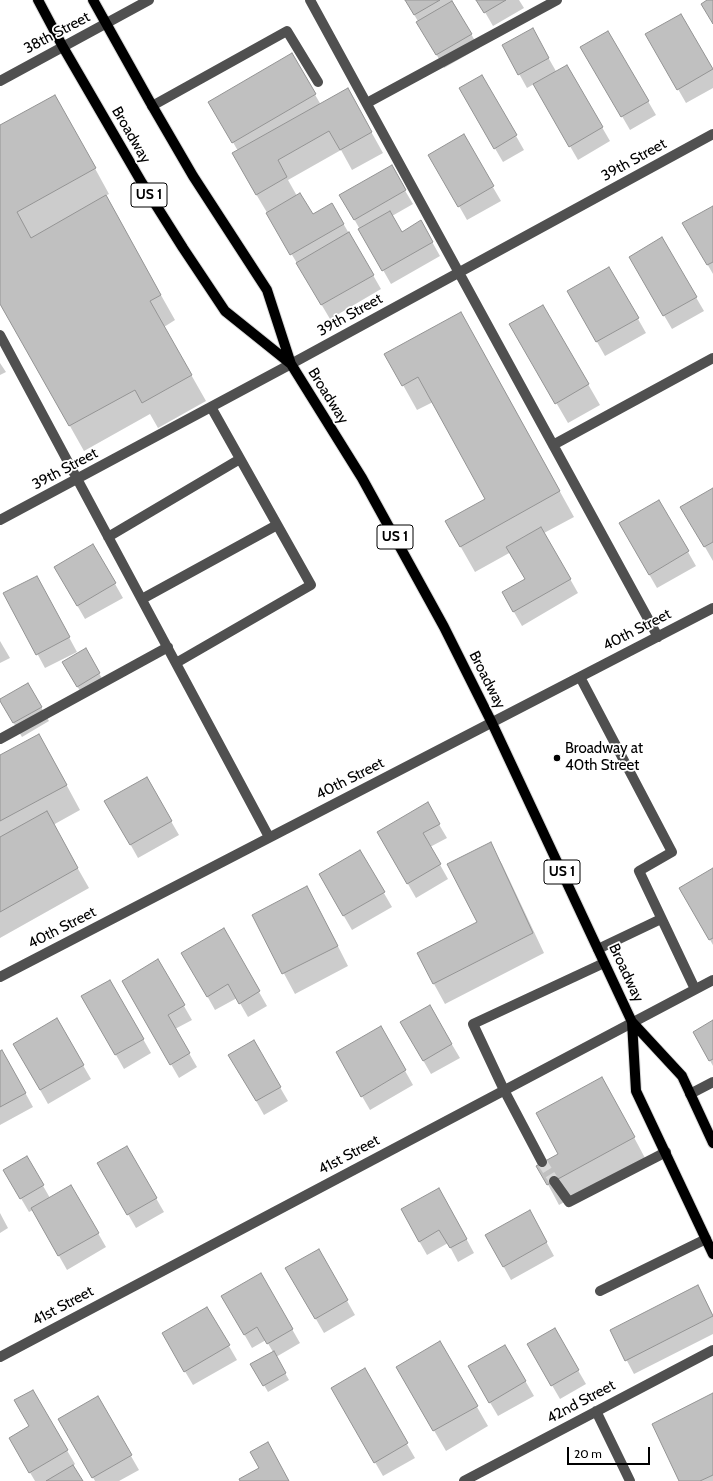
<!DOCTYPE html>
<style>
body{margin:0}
#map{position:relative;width:713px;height:1481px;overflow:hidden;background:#fff;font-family:Cabin,sans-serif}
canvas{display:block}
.scale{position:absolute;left:567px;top:1447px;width:83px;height:18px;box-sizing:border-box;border:2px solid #000;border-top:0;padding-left:5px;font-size:12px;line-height:14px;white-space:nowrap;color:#000;-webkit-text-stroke:3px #fff;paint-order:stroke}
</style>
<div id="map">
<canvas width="713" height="1481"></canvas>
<div class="scale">20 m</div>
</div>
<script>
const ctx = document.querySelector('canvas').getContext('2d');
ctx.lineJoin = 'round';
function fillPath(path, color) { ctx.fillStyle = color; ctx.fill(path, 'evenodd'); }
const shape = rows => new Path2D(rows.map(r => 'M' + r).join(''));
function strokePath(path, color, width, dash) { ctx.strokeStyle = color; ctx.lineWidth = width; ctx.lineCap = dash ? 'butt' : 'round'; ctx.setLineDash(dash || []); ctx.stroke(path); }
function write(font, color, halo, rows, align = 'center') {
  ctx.font = font + ' Cabin,sans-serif'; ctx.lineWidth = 3.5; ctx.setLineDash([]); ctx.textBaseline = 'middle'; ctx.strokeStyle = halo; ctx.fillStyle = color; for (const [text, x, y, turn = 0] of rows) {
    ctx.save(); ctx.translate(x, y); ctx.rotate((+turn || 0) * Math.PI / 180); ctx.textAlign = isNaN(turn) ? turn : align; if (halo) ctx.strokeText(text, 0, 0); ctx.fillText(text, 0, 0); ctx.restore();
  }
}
fillPath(shape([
 [406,0,452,0,479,48,444,68],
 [478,0,519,0,524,8,493,26],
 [681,15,713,70,713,88,686,103,647,35],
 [608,32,656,115,630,130,582,47],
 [540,43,557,73,567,67,610,141,578,160,534,84,527,88,503,45],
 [292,55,321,105,359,110,383,153,352,170,341,150,288,180,297,196,312,215,332,204,381,289,330,319,256,194,238,151,210,102],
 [482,76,524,150,503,162,460,89],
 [69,121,109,194,105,196,175,320,164,327,206,401,158,428,150,414,84,451,0,302,0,126],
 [463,136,501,201,467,220,430,155],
 [391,167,413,204,392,216,401,233,421,222,440,256,391,284,341,196],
 [713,207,713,274,684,224],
 [662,239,704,311,672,329,630,257],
 [609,268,646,333,605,356,568,291],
 [543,306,600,405,568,423,511,325],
 [475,338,574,517,544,533,578,593,522,626,503,593,526,579,511,552,475,572,446,521,487,499,433,402,417,410,403,385],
 [0,363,6,372,0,375],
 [713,489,713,561,682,507],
 [659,501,696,566,657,588,620,524],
 [93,545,123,598,85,619,55,567],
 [44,591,77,652,45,668,5,594],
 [0,641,10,658,0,663],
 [85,650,103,680,81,693,64,662],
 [28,684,49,721,22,737,0,700],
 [0,756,53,760,80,810,53,825,89,888,0,938],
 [146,778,179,835,138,858,106,801],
 [427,804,447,838,430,847,448,879,416,898,378,832],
 [490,844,502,864,544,953,445,1004,434,984,478,922],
 [360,852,392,907,352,930,320,875],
 [713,869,713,945,680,888],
 [318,907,348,966,295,994,253,916],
 [223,929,267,1006,248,1017,237,998,215,1010,183,953],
 [158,961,192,1020,175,1029,197,1067,179,1078,123,981],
 [110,981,151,1053,124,1069,83,997],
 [429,1006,460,1058,431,1074,401,1022],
 [56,1019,91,1079,48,1104,14,1044],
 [713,1021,713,1066,694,1032],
 [381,1028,413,1085,370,1110,337,1053],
 [253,1041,288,1101,264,1115,230,1055],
 [0,1052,10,1065,33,1107,0,1125],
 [613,1098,645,1158,559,1205,538,1166,560,1154],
 [127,1148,164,1212,136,1228,99,1164],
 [27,1158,50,1198,71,1186,106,1247,67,1270,33,1210,29,1212,5,1171],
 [447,1203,474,1253,458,1262,448,1243,427,1255,419,1241],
 [0,1213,8,1228,0,1233],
 [537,1225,554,1256,511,1280,486,1235],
 [319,1251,355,1315,324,1333,287,1269],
 [261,1275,300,1343,276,1357,289,1380,268,1392,252,1364,273,1352,266,1340,252,1348,223,1297],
 [706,1301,713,1315,713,1334,634,1374,611,1331],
 [207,1308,237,1360,193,1385,163,1334],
 [554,1329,586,1384,560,1399,528,1344],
 [440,1343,488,1426,446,1451,397,1367],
 [505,1346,534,1396,498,1416,469,1367],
 [364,1370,415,1458,383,1476,332,1388],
 [32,1391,75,1464,73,1466,81,1481,35,1481,10,1439,31,1427],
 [713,1394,713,1481,680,1481],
 [97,1397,139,1470,119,1481,95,1481,60,1419]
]), '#0003');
const building = shape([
 [405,0,440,0,414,15,405,0],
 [476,0,506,0,484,13,476,0],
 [707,0,713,0,713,24,701,4,707,0],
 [452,1,472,34,436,55,416,22,452,1],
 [681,14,713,69,677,90,645,34,681,14],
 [533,28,549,58,518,75,502,45,533,28],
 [608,31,649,101,621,117,580,47,608,31],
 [292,53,316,94,232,143,208,102,292,53],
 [567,65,603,127,569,147,533,84,567,65],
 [482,75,517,135,494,149,459,88,482,75],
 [348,88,372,132,340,150,329,131,278,160,287,177,256,195,232,153,348,88],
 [55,95,96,168,17,212,31,238,106,195,161,295,150,301,192,375,142,403,135,390,69,426,0,304,0,125,55,95],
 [464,134,494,186,458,207,428,155,464,134],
 [392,165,406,190,354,220,339,195,392,165],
 [300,193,313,214,332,203,344,224,290,255,266,213,300,193],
 [713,206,713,262,707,265,682,223,713,206],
 [390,211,402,232,421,220,433,242,382,271,358,229,390,211],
 [349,232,374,275,321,305,296,263,349,232],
 [662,237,697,297,663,316,629,257,662,237],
 [609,267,639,318,596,342,567,291,609,267],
 [543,305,589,384,555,404,509,324,543,305],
 [461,312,560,491,460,547,445,521,485,499,418,377,402,386,384,354,461,312],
 [713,488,713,542,704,547,680,507,713,488],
 [659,500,689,551,649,575,619,523,659,500],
 [541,527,571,579,513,612,502,592,525,579,506,547,541,527],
 [93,544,116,583,77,606,54,567,93,544],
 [37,576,70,637,36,655,3,593,37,576],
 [86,648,100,673,77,687,62,662,86,648],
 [28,683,42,707,13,723,0,701,0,699,28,683],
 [39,734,67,785,0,821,0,755,39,734],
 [147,777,172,821,130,845,104,801,147,777],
 [428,802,440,824,423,833,441,864,407,884,377,832,428,802],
 [47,811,78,868,0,912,0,837,47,811],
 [491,842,533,933,433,984,417,953,477,922,447,864,491,842],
 [360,850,385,892,343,916,319,874,360,850],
 [713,868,713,938,709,940,679,888,713,868],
 [307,886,338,946,282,974,252,915,307,886],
 [224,928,260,991,239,1004,228,984,207,997,181,953,224,928],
 [158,959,185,1005,168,1015,190,1053,170,1065,122,981,158,959],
 [110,980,144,1039,115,1055,81,996,110,980],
 [430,1005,452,1044,423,1061,400,1022,430,1005],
 [57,1018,84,1065,40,1090,13,1044,57,1018],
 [713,1020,713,1059,709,1061,693,1032,713,1020],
 [381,1026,406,1070,361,1097,336,1052,381,1026],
 [254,1040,281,1087,256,1101,228,1055,254,1040],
 [2,1050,26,1093,0,1107,0,1051,2,1050],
 [602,1077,635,1137,547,1185,536,1166,558,1154,536,1113,602,1077],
 [127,1146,157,1198,127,1215,97,1163,127,1146],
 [27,1156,44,1185,20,1199,3,1170,27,1156],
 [71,1185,99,1233,58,1256,31,1208,71,1185],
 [439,1188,467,1239,450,1248,439,1230,419,1242,401,1209,439,1188],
 [530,1210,547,1242,503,1267,485,1235,530,1210],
 [319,1249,348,1300,315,1319,285,1268,319,1249],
 [261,1273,293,1329,267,1344,257,1327,244,1335,221,1296,261,1273],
 [698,1285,713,1316,625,1361,610,1330,698,1285],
 [207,1307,230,1345,184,1372,162,1333,207,1307],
 [555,1328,579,1370,551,1386,527,1344,555,1328],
 [440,1341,478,1406,433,1431,396,1367,440,1341],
 [505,1345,526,1381,489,1403,468,1366,505,1345],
 [274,1351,286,1373,263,1386,250,1364,274,1351],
 [365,1368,408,1443,374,1463,331,1388,365,1368],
 [33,1390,68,1450,29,1473,9,1438,29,1426,14,1400,33,1390],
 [713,1393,713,1475,700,1481,679,1481,652,1424,713,1393],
 [98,1396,132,1455,92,1478,58,1419,98,1396],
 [268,1442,289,1481,240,1481,239,1479,259,1468,250,1452,268,1442],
 [73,1465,83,1481,46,1481,73,1465]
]);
fillPath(building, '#c0c0c0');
strokePath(building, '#949494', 1);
strokePath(shape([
 [542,1162,554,1181]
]), '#d9d9d9', 10, [10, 5]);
const major = shape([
 [38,0,63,47,142,183,183,248,225,311,291,364],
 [93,0,150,102,193,176,267,290,291,364,362,478,444,627,492,723,632,1022,682,1076,713,1143],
 [632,1022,636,1091,713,1254]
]);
strokePath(major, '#dbdbdb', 12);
strokePath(shape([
 [310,0,658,637],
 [0,81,149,0],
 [367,103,557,0],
 [152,106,287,31,318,82],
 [0,335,269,837],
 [553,445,713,358],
 [0,520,291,364,713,134],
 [108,537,240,459],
 [142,599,277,525],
 [176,663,311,585,211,407],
 [580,677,672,852,639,871,695,989],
 [0,739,168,647],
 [598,949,661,919],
 [0,977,713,608],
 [690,1094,713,1082],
 [542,1162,504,1090,473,1024,604,963],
 [554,1181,569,1202,666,1152],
 [600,1291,706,1239],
 [0,1357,713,980],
 [596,1411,630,1481],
 [464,1481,713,1350]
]), '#505050', 10);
strokePath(major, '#000', 10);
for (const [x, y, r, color] of [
 [557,758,4,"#000"]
]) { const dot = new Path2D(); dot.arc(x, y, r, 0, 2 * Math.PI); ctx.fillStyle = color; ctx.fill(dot); strokePath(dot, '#fff', 1.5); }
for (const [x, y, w] of [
 [149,195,36],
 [395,537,36],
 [562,872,36]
]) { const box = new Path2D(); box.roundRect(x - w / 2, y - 12, w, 24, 3); ctx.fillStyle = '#fff'; ctx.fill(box); strokePath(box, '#000', 1); }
write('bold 14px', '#000', null, [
 ["US 1",149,195],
 ["US 1",395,537],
 ["US 1",562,872]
]);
write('15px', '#000', '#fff', [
 ["38th Street",57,33,-28],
 ["Broadway",131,135,60],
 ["39th Street",634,160,-29],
 ["39th Street",350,315,-29],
 ["Broadway",328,396,58],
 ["39th Street",65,469,-28],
 ["40th Street",637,630,-27],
 ["Broadway",487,680,63],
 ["40th Street",350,779,-27],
 ["40th Street",62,928,-27],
 ["Broadway",626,973,65],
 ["41st Street",349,1155,-28],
 ["41st Street",63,1306,-28],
 ["42nd Street",581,1402,-28]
]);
write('15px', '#000', '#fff', [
 ["Broadway at",565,749],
 ["40th Street",565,766]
], 'left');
</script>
